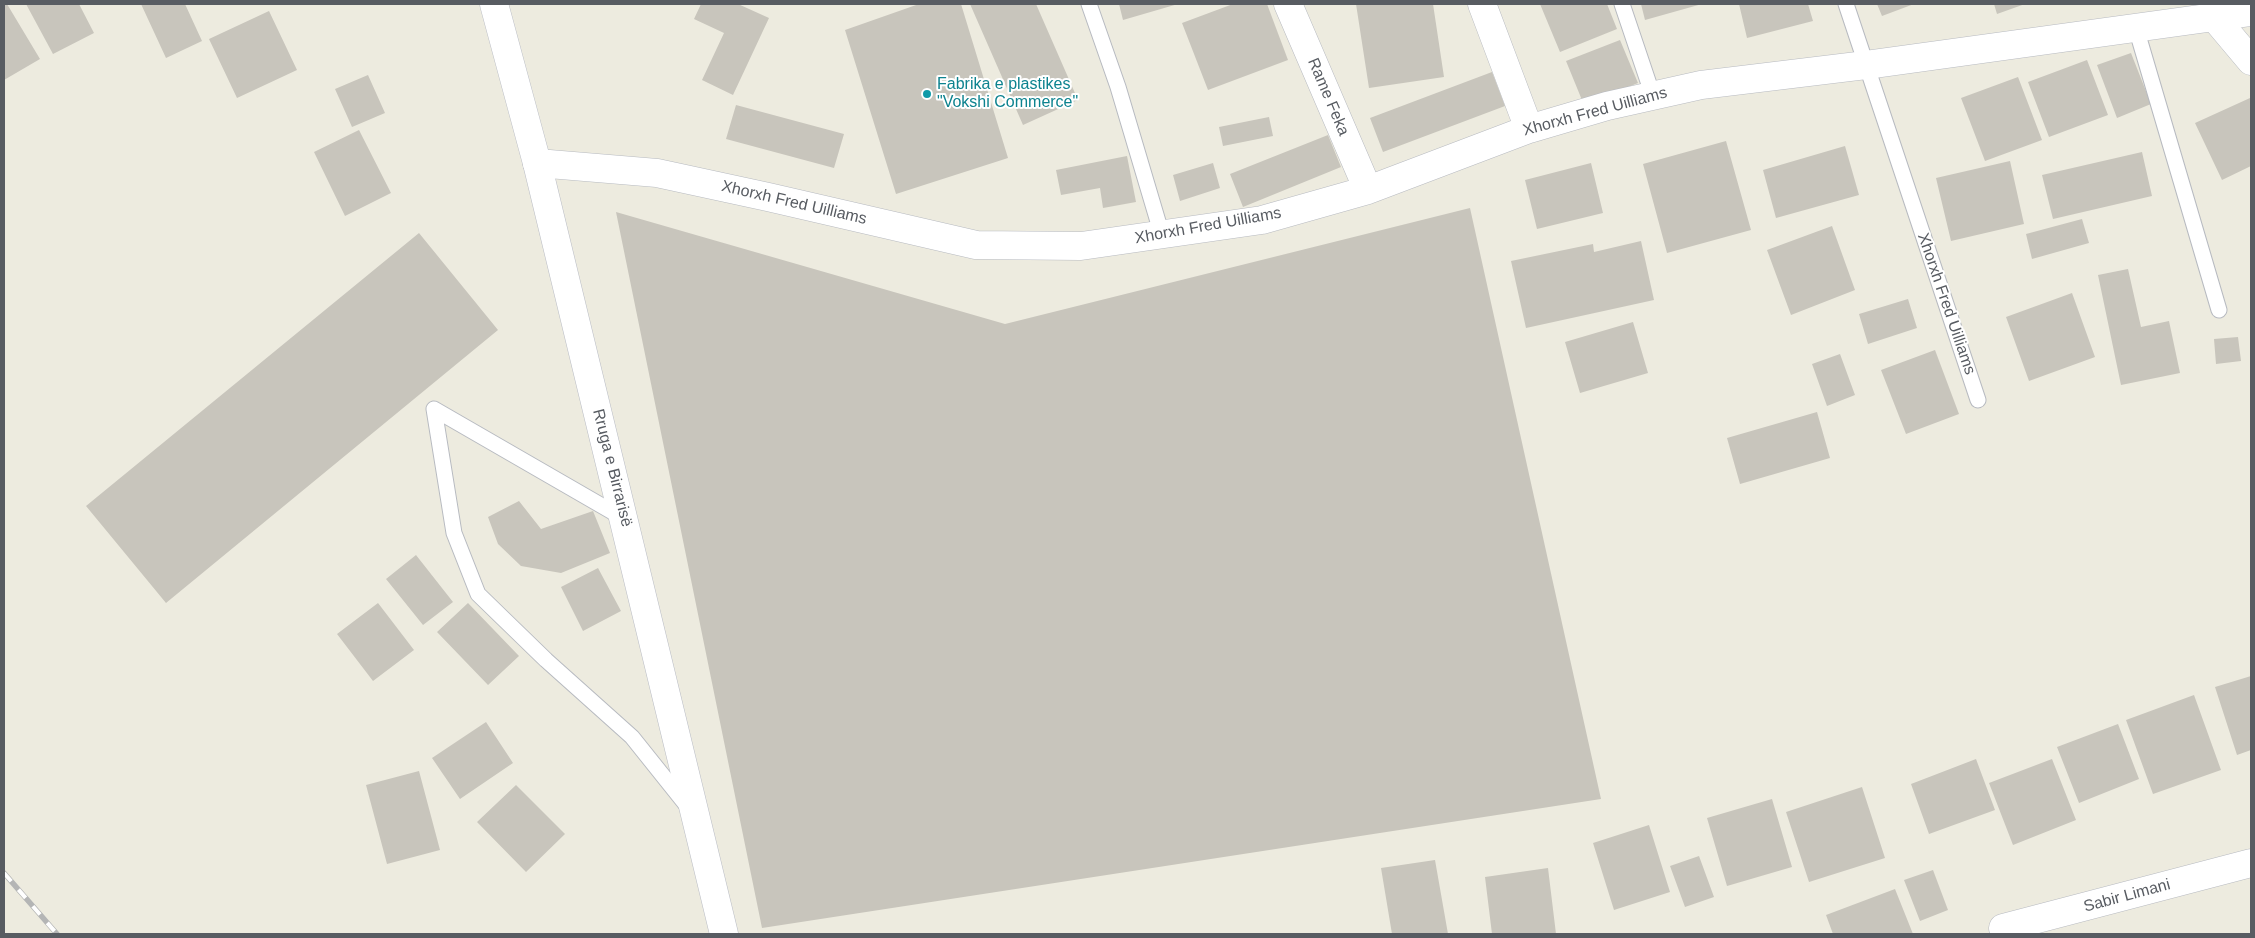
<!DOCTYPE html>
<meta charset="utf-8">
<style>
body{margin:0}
#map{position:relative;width:2255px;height:938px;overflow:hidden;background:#edebdf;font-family:Arial,sans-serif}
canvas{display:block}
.frame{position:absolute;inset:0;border:5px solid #585c62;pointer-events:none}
</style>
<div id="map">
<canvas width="2255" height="938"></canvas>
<div class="frame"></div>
</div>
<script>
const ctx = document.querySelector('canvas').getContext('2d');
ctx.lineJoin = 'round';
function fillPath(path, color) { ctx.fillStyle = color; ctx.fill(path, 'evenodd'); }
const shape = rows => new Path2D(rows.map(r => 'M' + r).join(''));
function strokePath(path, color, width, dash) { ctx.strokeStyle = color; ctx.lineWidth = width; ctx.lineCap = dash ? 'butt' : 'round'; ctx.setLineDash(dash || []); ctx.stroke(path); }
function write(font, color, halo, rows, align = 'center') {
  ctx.font = font + ' Arial,sans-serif'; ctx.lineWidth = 4; ctx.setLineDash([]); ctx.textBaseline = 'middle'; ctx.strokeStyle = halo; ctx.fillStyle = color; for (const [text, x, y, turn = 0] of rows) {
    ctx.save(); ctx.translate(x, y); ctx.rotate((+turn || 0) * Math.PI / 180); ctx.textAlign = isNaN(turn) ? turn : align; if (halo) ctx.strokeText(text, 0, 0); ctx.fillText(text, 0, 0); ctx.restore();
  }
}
fillPath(shape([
 [4,4,7,4,40,59,4,80],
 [26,4,79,4,94,33,53,54],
 [141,4,185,4,202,41,166,58],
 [701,4,738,4,769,18,733,95,702,80,724,33,694,19],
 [919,4,961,4,1008,158,896,194,845,30],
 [970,4,1036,4,1078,100,1023,125],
 [1119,4,1178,4,1123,20],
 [1233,4,1267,4,1288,60,1208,90,1182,23],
 [1356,4,1433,4,1444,77,1369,88],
 [1540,4,1607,4,1617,29,1560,52],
 [1641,4,1702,4,1645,20],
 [1739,4,1808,4,1813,21,1747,38],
 [1877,4,1914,4,1882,16],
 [1994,4,2025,4,1997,14],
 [269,11,297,70,237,98,209,39],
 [1620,40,1638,83,1584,105,1566,61],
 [2131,53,2151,104,2117,118,2097,65],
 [2087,60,2108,115,2049,137,2028,82],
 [1492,72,1505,106,1383,152,1370,118],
 [368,75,385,113,352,127,335,89],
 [2018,77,2042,140,1985,161,1961,98],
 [2250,98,2251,166,2222,180,2195,123],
 [736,105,844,134,834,168,726,139],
 [1269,117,1273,136,1223,146,1219,127],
 [359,130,391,193,345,216,314,152],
 [1328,135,1341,167,1243,207,1230,174],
 [1726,141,1751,230,1667,253,1643,164],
 [1845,146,1859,195,1776,218,1763,170],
 [2142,152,2152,196,2053,219,2042,175],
 [1127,156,1136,202,1103,208,1100,188,1061,195,1056,170],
 [2010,161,2024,224,1951,241,1936,178],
 [1213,163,1220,188,1180,201,1173,175],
 [1591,163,1603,213,1537,229,1525,180],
 [1470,208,1601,799,762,928,616,212,1005,324],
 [2082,219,2089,243,2032,259,2026,234],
 [1832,226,1855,290,1791,315,1767,250],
 [419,233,498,330,166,603,86,506],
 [1641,241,1654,300,1526,328,1511,261,1593,244,1594,252],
 [2128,269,2141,327,2169,321,2180,373,2121,385,2098,275],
 [2072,293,2095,357,2029,381,2006,317],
 [1908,299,1917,328,1868,344,1859,314],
 [1633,322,1648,373,1580,393,1565,342],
 [2238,337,2241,361,2216,364,2214,339],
 [1935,350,1959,414,1906,434,1881,370],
 [1840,354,1855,395,1827,406,1812,364],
 [1817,412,1830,458,1740,484,1727,438],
 [519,501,541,529,593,511,610,553,561,573,521,566,498,544,488,517],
 [416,555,453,602,423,625,386,579],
 [598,568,621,611,583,631,561,587],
 [378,603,414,650,373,681,337,634],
 [468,603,519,656,488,685,437,632],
 [2251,676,2251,750,2237,755,2215,687],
 [2194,695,2221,770,2153,794,2126,720],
 [486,722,513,763,460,799,432,758],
 [2118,724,2139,779,2079,803,2057,747],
 [1976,759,1995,810,1929,834,1911,784],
 [2052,759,2076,820,2013,845,1989,783],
 [419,771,440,850,387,864,366,785],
 [516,785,565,834,526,872,477,822],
 [1862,787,1885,858,1809,882,1786,812],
 [1772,799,1792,867,1727,886,1707,818],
 [1649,825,1670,892,1614,910,1593,843],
 [1699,856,1714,897,1685,907,1670,866],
 [1435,860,1448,934,1392,934,1381,868],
 [1548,868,1556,934,1492,934,1485,877],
 [1933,870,1948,910,1920,921,1904,880],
 [1895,889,1913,934,1833,934,1826,915]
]), '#c8c5bc');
const lane = shape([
 [1089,4,1118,87,1162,235],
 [1622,4,1653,96],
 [1846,4,1978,400],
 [2136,28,2219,310],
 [434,409,454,533,478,594,546,660,632,737,688,807],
 [434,409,623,518]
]);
const street = shape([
 [1288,4,1368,190],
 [1482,4,1529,129],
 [2214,17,2251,61],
 [537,163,657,173,768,197,976,245,1081,246,1262,220,1368,190,1529,129,1607,106,1701,85,1866,65,2251,12],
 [2003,928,2251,863]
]);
const secondary = shape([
 [494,4,537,163,724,934]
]);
strokePath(lane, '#b7bac0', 17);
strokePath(street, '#b7bac0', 29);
strokePath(secondary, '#babdc5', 29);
strokePath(lane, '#fff', 15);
strokePath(street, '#fff', 28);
strokePath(secondary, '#fff', 28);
const rail = shape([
 [4,873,57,934]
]);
strokePath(rail, '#b4b5b5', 5.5);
strokePath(rail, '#fff', 4, [11]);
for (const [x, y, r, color] of [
 [927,94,5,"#0f9aa8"]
]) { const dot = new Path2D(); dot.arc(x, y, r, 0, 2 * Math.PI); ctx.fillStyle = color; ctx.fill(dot); strokePath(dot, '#fff', 2); }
write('16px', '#0d838f', '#fff', [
 ["Fabrika e plastikes",937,85],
 ["\"Vokshi Commerce\"",937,103]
], 'left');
write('16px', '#585c62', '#fff', [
 ["Rame Feka",1328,97,67],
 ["Xhorxh Fred Uilliams",1595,112,-15],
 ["Xhorxh Fred Uilliams",794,203,13],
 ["Xhorxh Fred Uilliams",1208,226,-10],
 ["Xhorxh Fred Uilliams",1946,304,71],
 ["Rruga e Birrarisë",612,468,76],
 ["Sabir Limani",2127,896,-15]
]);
</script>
